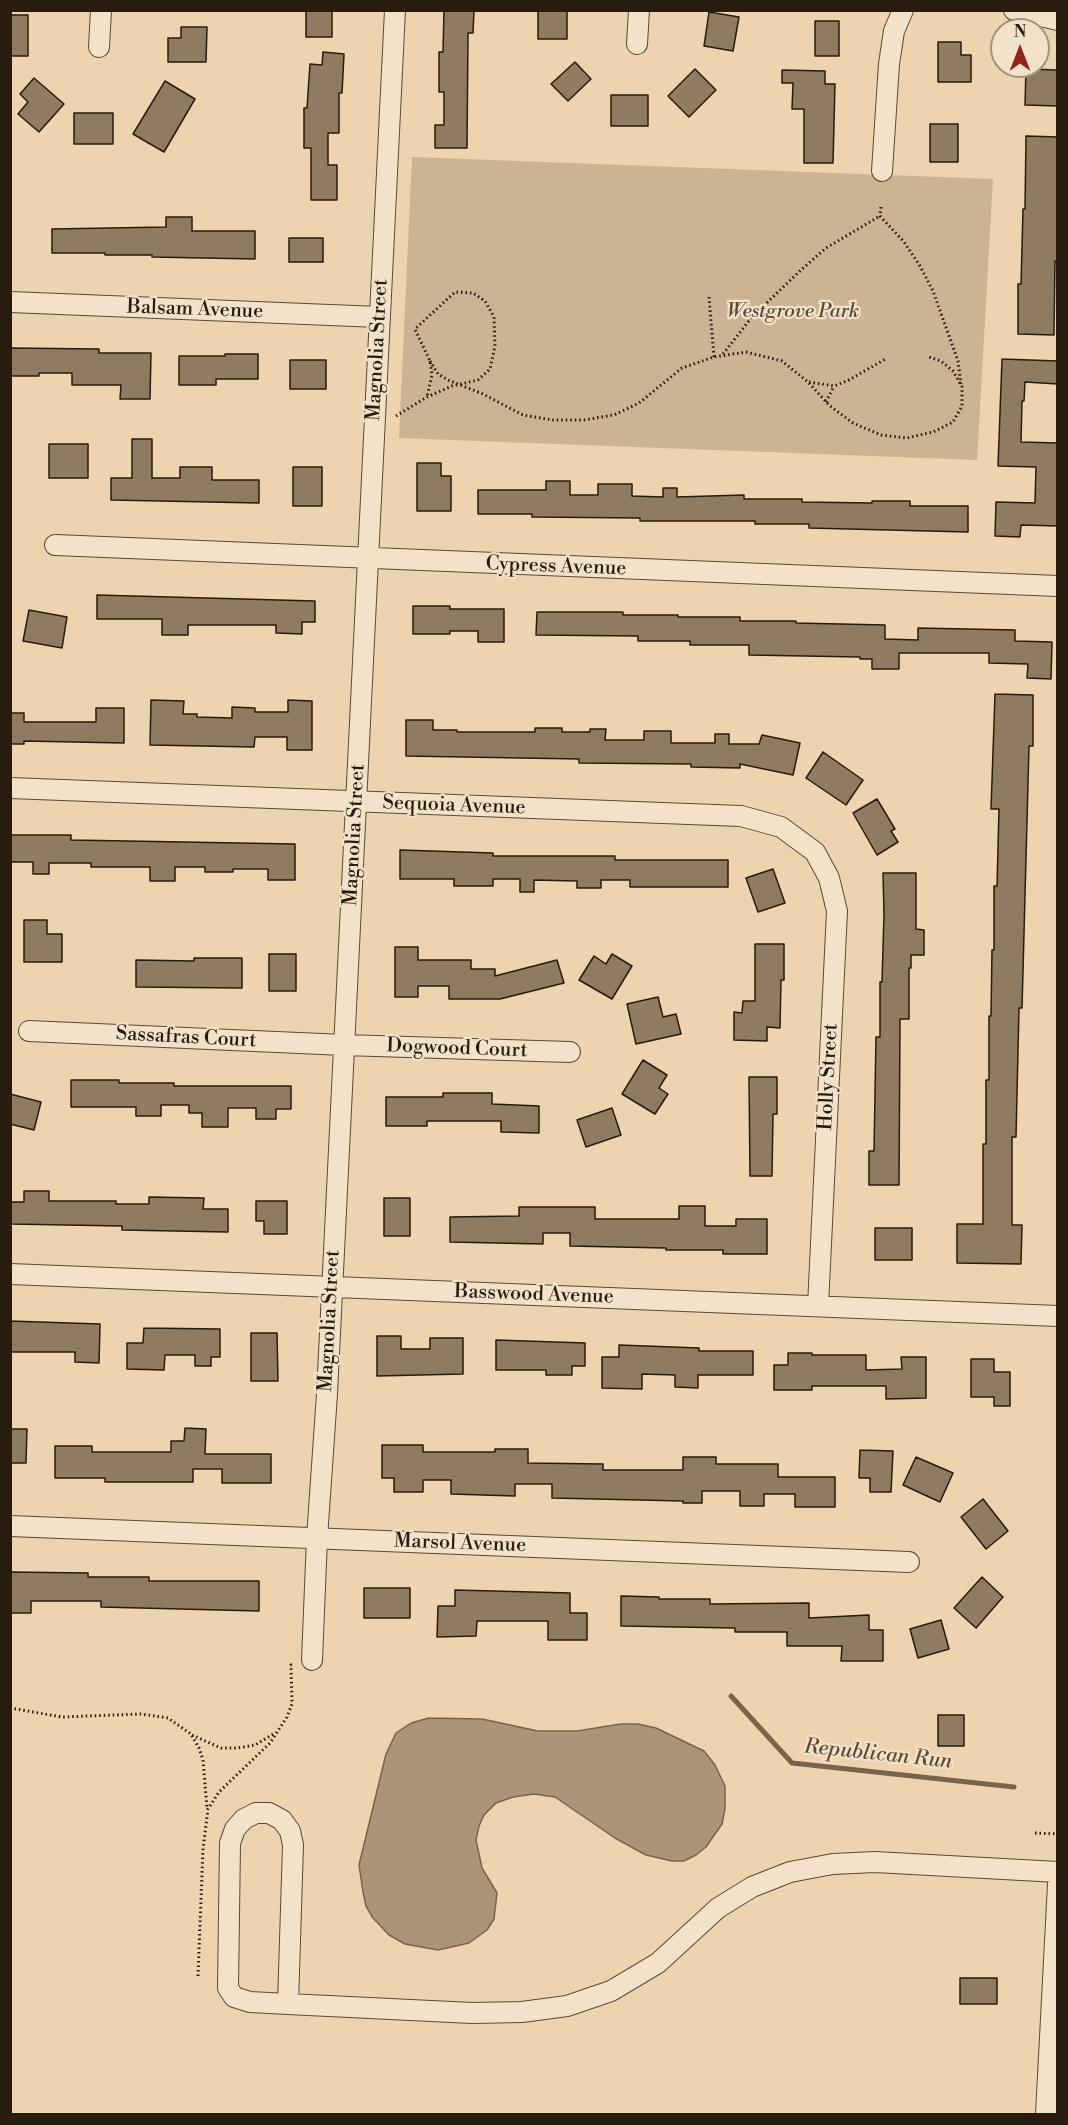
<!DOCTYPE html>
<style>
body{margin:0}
#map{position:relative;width:1068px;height:2125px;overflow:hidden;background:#edd3ae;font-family:"Libre Bodoni",serif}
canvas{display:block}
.frame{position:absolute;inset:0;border:12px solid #271c0e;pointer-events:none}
.north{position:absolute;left:990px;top:18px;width:60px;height:60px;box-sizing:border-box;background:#f3e2ca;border:2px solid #a1937f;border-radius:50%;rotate:0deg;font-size:16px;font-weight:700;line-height:24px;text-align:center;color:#271c0e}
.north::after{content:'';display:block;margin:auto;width:21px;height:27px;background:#8f2418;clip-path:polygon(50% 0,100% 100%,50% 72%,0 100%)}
</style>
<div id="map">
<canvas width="1068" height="2125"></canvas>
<div class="frame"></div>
<div class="north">N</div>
</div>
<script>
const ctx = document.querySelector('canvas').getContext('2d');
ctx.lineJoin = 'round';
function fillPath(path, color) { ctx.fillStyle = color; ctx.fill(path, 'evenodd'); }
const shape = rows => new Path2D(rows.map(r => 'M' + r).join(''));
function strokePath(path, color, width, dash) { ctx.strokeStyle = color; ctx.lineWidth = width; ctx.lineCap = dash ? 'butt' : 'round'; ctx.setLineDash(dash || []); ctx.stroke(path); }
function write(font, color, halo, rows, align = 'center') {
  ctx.font = font + ' "Libre Bodoni",serif'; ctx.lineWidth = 4.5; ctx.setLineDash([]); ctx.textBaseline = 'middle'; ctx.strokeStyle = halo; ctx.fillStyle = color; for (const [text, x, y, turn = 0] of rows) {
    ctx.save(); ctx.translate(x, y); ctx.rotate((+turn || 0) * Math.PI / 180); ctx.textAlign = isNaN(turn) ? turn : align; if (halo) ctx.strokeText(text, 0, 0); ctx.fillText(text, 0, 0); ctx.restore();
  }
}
fillPath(shape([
 [412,157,993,179,977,460,399,438]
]), '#cbb493');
const water = shape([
 [429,1718,482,1719,538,1731,577,1731,621,1724,638,1724,656,1728,704,1751,715,1765,725,1786,725,1809,722,1824,706,1847,696,1855,684,1861,672,1861,646,1855,615,1838,555,1797,534,1794,513,1797,496,1803,484,1815,479,1826,476,1840,482,1868,497,1893,494,1919,487,1930,469,1943,438,1950,405,1944,389,1935,373,1918,366,1906,363,1892,359,1865,386,1754,396,1733,411,1723,429,1718]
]);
fillPath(water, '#aa9578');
strokePath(water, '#76654e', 1.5);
strokePath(shape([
 [731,1696,792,1763,1014,1787]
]), '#76654e', 5);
const building = shape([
 [306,10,332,10,332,37,306,37,306,10],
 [444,10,474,10,473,33,468,33,467,148,435,148,435,125,444,125,444,92,439,92,439,52,443,52,444,10],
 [538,10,567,10,567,39,538,39,538,10],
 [709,12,739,17,733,51,704,46,709,12],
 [10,15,28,15,28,56,10,56,10,15],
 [815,21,839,21,839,56,815,56,815,21],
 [181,27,207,27,206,62,168,62,168,38,181,38,181,27],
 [938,42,961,42,961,55,971,55,971,82,938,82,938,42],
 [323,52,344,54,342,93,339,93,339,133,328,133,328,165,337,165,337,200,311,200,311,148,304,148,304,108,307,108,310,64,322,65,323,52],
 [575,62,591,79,568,101,551,84,575,62],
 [695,69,716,90,689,117,668,96,695,69],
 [1026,69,1058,70,1058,106,1025,105,1026,69],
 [782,70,825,71,825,84,835,84,833,163,804,163,804,109,792,109,793,83,782,83,782,70],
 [34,78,64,104,39,132,18,114,28,102,20,94,34,78],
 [165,81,195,99,164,152,133,134,165,81],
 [611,95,648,95,648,126,611,126,611,95],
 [74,113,113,113,113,144,74,144,74,113],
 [930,124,958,124,958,162,930,162,930,124],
 [1026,136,1058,137,1058,261,1055,261,1054,335,1018,334,1018,284,1021,284,1023,209,1025,209,1026,136],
 [166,217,192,217,192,231,255,231,255,259,152,257,152,255,105,255,105,253,52,253,52,229,166,227,166,217],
 [289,238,323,238,323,262,289,262,289,238],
 [10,348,99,349,99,353,151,353,150,399,120,399,121,385,72,385,72,373,39,373,39,376,10,376,10,348],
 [225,354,258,354,258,379,216,379,216,385,179,385,179,356,225,356,225,354],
 [1002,359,1058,361,1058,384,1025,382,1024,401,1022,401,1021,442,1058,443,1058,526,1021,525,1020,537,995,536,996,502,1035,503,1036,467,998,466,1002,359],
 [290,360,326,360,326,389,290,389,290,360],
 [132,439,152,439,152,478,180,478,180,467,212,467,212,480,259,480,259,503,111,500,111,478,132,478,132,439],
 [49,444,88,444,88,478,49,478,49,444],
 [417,463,441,463,441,476,451,476,451,511,417,511,417,463],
 [293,467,322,467,322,506,293,506,293,467],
 [546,481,570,481,570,495,598,495,598,484,632,484,632,496,663,497,663,488,677,488,677,497,744,495,744,499,802,499,802,502,872,503,872,501,910,501,910,506,968,506,968,532,809,528,809,524,755,524,755,521,640,521,640,518,532,517,532,514,478,514,478,490,546,490,546,481],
 [97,595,315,601,315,622,302,622,302,634,276,633,276,625,188,625,188,635,162,635,162,619,97,619,97,595],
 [413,606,450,606,450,609,504,609,504,642,478,642,478,631,450,631,450,634,413,634,413,606],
 [29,610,67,617,62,648,23,641,29,610],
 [537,612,623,612,623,615,678,615,678,617,740,617,740,621,796,621,796,623,885,625,885,639,918,640,918,628,1015,630,1015,641,1052,642,1051,679,1027,678,1028,664,989,663,989,653,899,653,899,669,872,669,872,659,860,659,860,657,749,655,749,645,690,645,690,641,638,641,638,636,536,635,537,612],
 [995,694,1033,695,1033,746,1029,746,1022,1008,1019,1008,1016,1137,1012,1137,1012,1225,1022,1225,1021,1264,957,1263,957,1224,983,1224,983,1144,986,1144,986,1080,989,1080,989,1016,991,1016,992,950,994,950,994,886,997,886,999,809,991,809,995,694],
 [151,700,184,701,183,714,197,714,197,717,232,718,232,707,255,708,255,712,288,712,288,700,312,701,312,750,287,750,287,737,255,737,254,747,150,745,151,700],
 [96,708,124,708,124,743,24,741,24,744,10,744,10,713,24,713,24,722,96,722,96,708],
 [406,720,433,720,433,730,457,730,457,732,535,732,535,728,562,728,562,732,590,732,590,729,606,729,605,740,644,740,644,731,671,731,671,743,715,743,715,734,729,734,729,744,759,744,762,735,800,743,793,775,740,764,740,768,691,767,691,764,579,763,579,759,406,756,406,720],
 [823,752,863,780,846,805,806,778,823,752],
 [877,799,895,829,891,831,898,842,877,855,853,813,877,799],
 [10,835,71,835,71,840,295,844,295,880,268,880,268,869,233,869,233,872,205,872,205,867,175,867,175,881,150,881,150,867,91,867,91,863,49,863,49,874,33,874,33,862,10,862,10,835],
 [400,850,493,853,493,856,615,856,615,860,728,860,728,887,630,887,630,880,601,880,601,888,577,888,577,881,534,880,534,892,520,892,520,879,493,879,493,886,454,886,454,879,400,879,400,850],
 [773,869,785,903,758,912,746,878,773,869],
 [883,873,916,873,916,929,924,930,924,955,911,955,911,968,909,968,909,1019,900,1019,899,1185,869,1185,869,1151,874,1151,876,1037,880,1037,880,982,882,982,884,914,883,873],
 [24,920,47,920,47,934,62,934,62,962,24,962,24,920],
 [755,944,784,944,784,980,781,980,780,1028,767,1027,767,1041,734,1040,734,1012,742,1013,743,1001,755,1001,755,944],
 [395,947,418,947,418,960,471,960,471,969,495,969,495,976,557,960,564,983,500,999,449,999,449,986,418,986,418,997,395,997,395,947],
 [269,954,296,954,296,991,269,991,269,954],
 [612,954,632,966,612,999,579,980,594,956,606,964,612,954],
 [194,958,242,958,242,988,136,987,136,960,194,961,194,958],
 [658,997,663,1017,676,1014,681,1034,636,1044,627,1004,658,997],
 [643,1060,667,1075,659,1088,668,1094,655,1114,622,1094,643,1060],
 [749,1077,777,1077,777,1114,773,1114,772,1176,750,1176,749,1077],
 [71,1080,119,1080,119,1083,174,1083,174,1086,291,1086,291,1109,276,1109,276,1119,256,1119,256,1108,228,1108,228,1127,202,1127,202,1113,189,1113,189,1105,161,1105,161,1116,136,1116,136,1107,71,1107,71,1080],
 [443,1093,492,1093,492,1104,539,1106,539,1133,501,1132,501,1121,427,1121,427,1126,386,1126,386,1097,443,1097,443,1093],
 [10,1094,41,1102,34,1130,10,1124,10,1094],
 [612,1108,621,1135,586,1147,577,1120,612,1108],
 [24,1191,49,1191,49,1201,116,1201,116,1204,149,1204,149,1197,204,1198,203,1209,228,1209,228,1232,122,1230,122,1226,10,1224,10,1202,24,1202,24,1191],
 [384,1198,410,1198,410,1236,384,1236,384,1198],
 [256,1201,287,1201,287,1234,264,1234,264,1221,256,1221,256,1201],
 [679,1206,705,1206,705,1226,736,1226,736,1219,767,1219,767,1254,723,1254,723,1250,666,1250,666,1248,570,1246,570,1233,543,1233,543,1244,450,1242,450,1217,519,1216,519,1207,595,1207,595,1219,679,1219,679,1206],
 [875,1228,912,1228,912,1260,875,1260,875,1228],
 [10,1321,100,1324,99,1363,75,1362,75,1352,10,1352,10,1321],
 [144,1328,220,1329,220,1357,211,1357,211,1366,195,1366,195,1355,165,1355,164,1370,127,1369,127,1343,143,1343,144,1328],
 [251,1333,277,1333,278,1381,251,1381,251,1333],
 [377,1336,401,1336,401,1349,430,1349,430,1338,463,1338,463,1374,377,1376,377,1336],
 [496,1340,585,1343,585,1366,572,1366,572,1375,546,1375,546,1370,496,1370,496,1340],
 [619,1345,699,1348,699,1351,753,1351,753,1375,698,1375,698,1388,675,1387,675,1375,642,1374,642,1389,602,1388,602,1357,619,1357,619,1345],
 [788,1353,812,1353,812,1355,866,1355,866,1370,902,1369,901,1357,926,1357,926,1398,886,1399,886,1386,812,1386,812,1390,774,1390,774,1365,788,1365,788,1353],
 [971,1359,994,1359,994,1372,1010,1372,1010,1406,994,1406,994,1397,971,1397,971,1359],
 [185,1428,206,1429,205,1454,271,1454,271,1483,222,1483,222,1469,193,1469,193,1482,105,1482,105,1478,55,1478,55,1446,92,1446,92,1452,171,1452,171,1441,184,1441,185,1428],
 [10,1429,27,1429,26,1463,10,1463,10,1429],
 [382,1445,423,1445,423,1452,495,1452,495,1449,528,1449,528,1463,603,1464,603,1470,683,1470,683,1457,716,1457,716,1464,778,1464,778,1477,835,1477,835,1507,795,1507,795,1494,764,1494,764,1506,740,1506,740,1491,702,1491,702,1503,683,1503,683,1501,552,1498,552,1484,515,1484,515,1496,451,1494,451,1480,423,1480,423,1492,394,1492,394,1478,382,1478,382,1445],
 [860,1450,893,1451,891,1492,870,1492,870,1478,859,1478,860,1450],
 [916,1457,953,1473,940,1502,903,1485,916,1457],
 [983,1499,1008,1531,986,1549,961,1517,983,1499],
 [10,1572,88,1573,88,1577,149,1577,149,1581,259,1581,259,1611,101,1607,101,1601,31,1601,31,1613,10,1613,10,1572],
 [982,1577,1003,1597,976,1628,954,1608,982,1577],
 [364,1588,410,1588,410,1618,364,1618,364,1588],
 [455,1590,570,1593,570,1613,587,1613,587,1640,548,1640,548,1621,477,1621,476,1636,437,1637,438,1606,455,1606,455,1590],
 [621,1596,659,1597,659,1599,710,1599,710,1604,809,1603,809,1618,869,1615,869,1630,883,1630,883,1661,841,1661,842,1646,787,1646,787,1632,735,1632,735,1628,621,1626,621,1596],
 [941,1620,949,1649,918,1658,910,1629,941,1620],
 [938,1715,964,1715,964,1746,938,1746,938,1715],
 [960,1978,997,1978,997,2004,960,2004,960,1978]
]);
fillPath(building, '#8e7b61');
strokePath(building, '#271c0e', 1.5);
const minor = shape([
 [1014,10,1058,20],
 [637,44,639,10],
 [99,47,101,10],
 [882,171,889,64,894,31,903,10],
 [10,302,379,317],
 [55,545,1058,586],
 [10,788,741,816,781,827,815,852,829,878,837,911,818,1306],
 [29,1031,344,1045,570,1052],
 [10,1274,1058,1316],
 [10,1526,909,1562],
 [312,1660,317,1538,327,1394,395,10],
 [288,2004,293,1845,290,1831,282,1820,269,1813,256,1813,244,1819,235,1829,230,1843,228,1988,234,1997,250,2002,288,2004,472,2013,522,2012,567,2006,611,1991,658,1963,718,1908,752,1887,790,1872,833,1864,875,1862,1058,1872],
 [1046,2114,1058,1884]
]);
strokePath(minor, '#584a36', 22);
strokePath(shape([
 [881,207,880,216,904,242,920,266,933,291,958,361,961,384],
 [709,297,714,357],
 [723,354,752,317,802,269,826,248,880,216],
 [430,361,438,374,448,380,483,394,523,415,553,420,584,420,614,415,639,403,682,368,714,357,746,352,782,361,808,382,830,406,853,423,881,435,907,438,933,432,953,422,962,406,962,387,953,371,941,361,929,357],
 [809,382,834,386,849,380,887,358],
 [826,402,834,386],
 [396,416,427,397,452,386,478,380,490,369,495,346,494,317,485,301,473,293,455,292,415,329,430,361,432,375,427,397],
 [10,1708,62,1717,141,1714,168,1718,191,1734,199,1748,203,1760,207,1808],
 [192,1735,221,1748,237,1748,255,1745,275,1733],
 [1035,1833,1058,1834],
 [198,1976,203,1849,208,1809,219,1792,270,1743,287,1717,292,1704,291,1665,295,1664]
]), '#271c0e', 3, [1.5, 3]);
strokePath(minor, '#f3e2ca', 20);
write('20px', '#271c0e', '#f3e2ca', [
 ["Balsam Avenue",195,310,2],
 ["Magnolia Street",378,350,-87],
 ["Cypress Avenue",556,567,2],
 ["Sequoia Avenue",454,806,2],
 ["Magnolia Street",355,835,-87],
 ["Sassafras Court",186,1038,3],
 ["Dogwood Court",457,1049,2],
 ["Holly Street",829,1077,-87],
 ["Basswood Avenue",534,1295,2],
 ["Magnolia Street",330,1321,-87],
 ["Marsol Avenue",460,1544,2]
]);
write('italic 20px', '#584a36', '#f3e2ca', [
 ["Westgrove Park",793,312]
]);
write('italic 21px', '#5b4c38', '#f3e2ca', [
 ["Republican Run",878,1755,6]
]);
</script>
